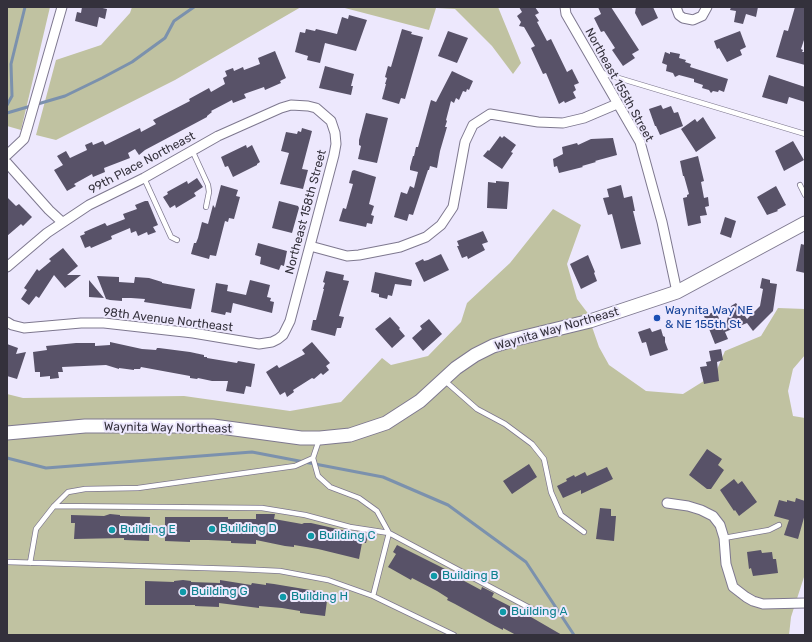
<!DOCTYPE html>
<style>
body{margin:0}
#map{position:relative;width:812px;height:642px;overflow:hidden;background:#ede8fd;font-family:Rubik,sans-serif}
canvas{display:block}
.frame{position:absolute;inset:0;border:8px solid #34313c;pointer-events:none}
</style>
<div id="map">
<canvas width="812" height="642"></canvas>
<div class="frame"></div>
</div>
<script>
const ctx = document.querySelector('canvas').getContext('2d');
ctx.lineJoin = 'round';
function fillPath(path, color) { ctx.fillStyle = color; ctx.fill(path, 'evenodd'); }
const shape = rows => new Path2D(rows.map(r => 'M' + r).join(''));
function strokePath(path, color, width, dash) { ctx.strokeStyle = color; ctx.lineWidth = width; ctx.lineCap = dash ? 'butt' : 'round'; ctx.setLineDash(dash || []); ctx.stroke(path); }
function write(font, color, halo, rows, align = 'center') {
  ctx.font = font + ' Rubik,sans-serif'; ctx.lineWidth = 4; ctx.setLineDash([]); ctx.textBaseline = 'middle'; ctx.strokeStyle = halo; ctx.fillStyle = color; for (const [text, x, y, turn = 0] of rows) {
    ctx.save(); ctx.translate(x, y); ctx.rotate((+turn || 0) * Math.PI / 180); ctx.textAlign = isNaN(turn) ? turn : align; if (halo) ctx.strokeText(text, 0, 0); ctx.fillText(text, 0, 0); ctx.restore();
  }
}
fillPath(shape([
 [7,7,50,7,21,130,7,126],
 [132,7,301,7,175,80,56,140,36,135,56,60,101,45,130,13],
 [341,7,498,7,521,63,513,74,492,46,455,9,436,8,429,30],
 [553,209,581,225,567,264,577,299,593,320,590,321,599,347,609,365,646,391,683,394,715,374,725,351,761,336,778,308,805,309,805,355,793,369,788,391,793,416,805,418,805,574,791,617,789,635,7,635,7,394,23,398,184,396,290,411,341,402,382,358,391,365,428,356,461,322,467,303,510,263]
]), '#c0c2a1');
strokePath(shape([
 [7,105,12,96,11,64,25,7],
 [7,113,65,96,102,78,132,62,165,38,174,21,194,7],
 [7,458,46,468,252,452,383,477,448,505,526,562,574,635]
]), '#7b91ad', 3);
fillPath(shape([
 [82,7,98,7,107,9,105,19,99,17,97,27,75,21,77,12,81,13],
 [519,7,535,7,539,13,535,15,539,21,537,22,547,41,551,39,567,72,572,69,579,83,574,85,576,90,573,92,576,98,565,103,564,101,559,104,546,73,543,74,531,48,535,46,524,27,519,26,521,22,517,16,522,12],
 [598,7,611,7,639,50,632,54,635,58,623,66,612,50,615,48,604,31,601,32,594,18,601,14],
 [636,7,653,7,658,18,642,26,635,13],
 [731,7,758,7,756,17,746,14,743,24,734,22,736,11,730,10],
 [795,7,805,7,805,37,801,49,803,50,802,52,805,52,805,65,776,57,784,30,788,31],
 [349,15,367,20,356,51,325,43,320,63,307,60,308,56,295,52,300,32,305,33,306,29,315,31,316,29,337,34,342,17,348,19],
 [402,29,412,32,411,34,423,37,405,99,401,98,399,104,382,99,386,84,385,84,387,78,385,77,388,66,391,67],
 [448,31,468,38,457,63,438,56],
 [740,31,746,47,740,50,742,55,727,62,719,48,717,49,714,41],
 [275,51,286,78,280,81,281,83,265,90,264,87,244,94,246,98,233,103,232,100,211,111,212,112,207,116,207,117,145,150,139,155,135,149,128,153,130,158,104,168,105,172,93,177,92,174,74,184,76,186,67,191,54,170,63,165,57,156,66,151,70,158,87,150,85,145,92,142,93,145,103,141,105,145,140,128,141,132,156,124,153,120,190,101,189,99,209,88,211,92,225,84,223,78,227,76,225,71,233,68,234,71,243,67,244,70,260,64,258,58],
 [665,52,670,54,670,52,680,54,679,58,686,60,685,62,691,64,690,67,728,79,724,92,719,90,718,92,713,91,711,93,709,90,702,88,703,85,694,82,694,79,679,75,675,77,673,73,666,71,667,65,662,63],
 [325,66,354,74,351,86,353,86,351,95,319,88],
 [452,71,473,81,469,90,467,89,466,92,463,91,459,100,456,98,454,103,451,101,446,120,447,121,445,127,447,127,440,151,437,168,430,166,429,170,428,170,413,215,409,214,407,221,394,217,401,192,407,194,410,186,414,188,418,172,410,170,410,167,413,156,414,156,416,147,418,147,431,100,436,102],
 [769,75,805,87,805,102,789,97,787,104,762,97],
 [661,105,663,109,671,106,674,113,678,112,683,126,660,135,656,126,655,126,649,109],
 [366,113,388,118,377,163,358,159,361,146,359,145,359,140],
 [703,117,716,138,696,152,681,129,695,119,697,122],
 [302,128,312,131,302,169,308,170,303,189,280,184,289,153,281,151,286,132,297,134,298,131,301,132],
 [500,136,502,138,504,136,516,145,511,152,513,153,502,169,483,156,488,150,489,151],
 [613,138,617,155,595,161,596,162,582,166,583,167,559,173,557,166,554,167,553,159,563,154,562,147,577,143,578,145,591,139],
 [793,141,804,160,784,171,775,151],
 [246,145,247,148,252,145,260,162,257,164,257,165,233,177,228,166,225,167,221,157],
 [698,156,704,181,701,182,704,198,708,197,709,206,705,207,707,215,700,216,701,223,688,226,683,198,687,197,687,195,689,194,684,176,683,176,680,161],
 [354,170,376,177,369,204,374,206,371,215,374,216,372,224,367,223,366,227,339,221,343,208,346,209,353,184,349,183,352,171],
 [197,178,203,187,194,193,196,196,176,208,175,205,170,208,163,197,168,194,167,192,187,181,188,184],
 [496,181,509,182,507,209,487,208,488,182,496,183],
 [221,185,238,190,236,196,240,197,234,219,229,218,228,222,225,221,216,256,210,255,209,259,191,254,194,243,196,243,198,238,202,222,208,224,213,205,215,208],
 [621,185,624,198,632,196,635,211,633,211,641,244,621,249,612,214,608,215,603,198,609,197,607,189],
 [776,186,786,205,777,210,778,211,767,215,757,197],
 [7,197,16,206,19,204,32,217,23,226,21,224,7,236],
 [145,201,148,201,158,225,153,227,156,232,148,235,147,232,138,236,136,231,131,233,130,228,111,236,112,239,91,248,90,246,85,248,80,236,85,234,84,232,105,223,107,226,125,219,123,214,137,209,135,205],
 [279,201,298,206,299,208,292,233,272,228],
 [725,217,736,221,731,238,720,234],
 [483,231,488,242,482,244,485,250,468,259,467,256,462,258,457,246,459,246,457,241],
 [258,243,287,251,284,266,281,265,279,270,260,264,261,257,255,255],
 [801,244,805,245,805,273,796,271],
 [63,248,78,266,67,275,81,275,65,288,54,275,39,298,36,296,29,305,21,299,27,290,24,288,37,269,39,271,51,261,49,259],
 [441,254,449,270,424,282,415,263,423,259,424,261,428,260],
 [588,255,595,272,594,273,597,281,581,289,570,264],
 [326,271,344,275,343,280,349,281,339,316,344,317,341,328,337,328,335,336,311,330,313,320,316,320,324,289,323,289,325,283,323,282],
 [375,272,412,280,411,286,395,284,392,296,388,295,387,299,379,297,379,294,371,292],
 [97,276,119,277,119,282,134,283,135,277,149,278,162,282,162,283,195,289,191,309,144,302,145,299,131,298,122,298,122,301,110,300,106,299],
 [762,278,770,280,770,283,777,284,773,311,753,331,747,323,725,332,728,339,715,344,704,316,716,311,724,331,731,306,736,303,747,319,760,306,763,289,760,288],
 [89,280,104,298,89,297],
 [250,280,270,285,267,297,271,298,270,301,274,302,272,313,233,303,231,313,226,312,225,315,211,312,216,283,228,285,227,291,246,295],
 [390,317,400,328,399,329,405,336,392,348,375,329],
 [429,319,442,334,423,351,412,338,422,329,420,326],
 [650,328,652,332,661,329,663,336,665,337,665,342,668,350,650,356,646,342,642,343,638,332],
 [110,342,142,349,156,350,157,348,159,348,190,352,204,355,204,357,207,357,207,358,237,363,238,361,255,364,251,387,246,386,244,394,226,391,228,381,212,381,198,378,197,379,190,378,190,376,141,367,140,369,134,369,134,370,119,368,119,369,106,365,62,367,63,372,58,372,59,378,50,379,50,376,40,377,40,372,35,372,33,352,47,350,46,346,76,343,95,343,95,346,110,345],
 [312,342,330,363,326,366,329,370,323,375,321,373,314,379,312,378,301,385,293,390,294,392,287,397,285,392,280,395,266,372,277,365,279,368,305,354,302,350],
 [7,344,18,348,16,354,26,352,17,379,7,376],
 [721,349,723,360,717,362,719,381,704,384,700,367,707,366,706,362,711,361,709,351],
 [707,449,722,459,718,465,724,470,711,489,707,489,689,475],
 [529,464,537,477,512,494,503,481],
 [607,467,613,479,581,494,581,490,563,498,557,486,567,481,566,479,574,475,575,477,585,472,587,476],
 [734,479,738,484,742,481,757,502,739,516,735,510,734,511,720,490],
 [796,498,805,501,805,514,798,539,784,535,789,520,774,516,779,500,787,502,787,500,795,502],
 [600,508,611,509,611,516,616,516,614,541,596,539],
 [110,514,120,515,120,516,150,517,149,541,124,540,124,538,74,539,75,523,71,523,71,515,104,516],
 [256,514,275,514,274,519,302,524,304,523,311,523,368,536,366,543,362,543,359,559,318,549,294,545,294,547,285,546,256,540,256,544,231,543,231,541,208,540,190,540,190,542,165,541,165,517,228,517,228,519,256,519],
 [397,545,449,571,456,575,455,576,481,590,482,587,494,593,492,597,531,617,562,635,516,635,503,628,503,630,495,626,455,604,447,600,448,598,437,591,412,578,411,580,388,567,396,554,393,552],
 [761,550,762,553,772,552,773,559,776,559,778,573,753,576,751,568,749,569,747,552],
 [183,580,191,581,191,582,220,583,220,580,251,585,252,583,266,585,266,583,274,584,328,593,325,616,300,613,300,611,282,608,259,606,259,608,219,603,219,607,195,606,195,605,145,605,145,581,174,582,174,581]
]), '#585268');
const service = shape([
 [602,73,805,134],
 [192,150,208,185,209,192,206,207],
 [144,178,171,237,177,240],
 [800,185,805,195],
 [444,380,477,409,505,424,532,444,544,459,551,492,561,515,584,532],
 [319,440,313,458,318,476,330,487,359,498,377,511,389,533,373,596],
 [54,506,262,508,305,515,350,527,389,533,541,614],
 [724,538,769,530,779,525],
 [7,562,237,569,280,571,328,580,373,596,454,635],
 [30,563,36,529,54,506,68,492,85,489,138,488,295,466,313,458]
]);
const minor = shape([
 [565,7,566,14,640,142,662,222,677,292],
 [676,7,679,15,683,18,693,20,702,16,707,7],
 [7,155,24,139,27,129,62,7],
 [7,163,49,210,62,222],
 [310,246,347,256,359,255,400,247,426,237,441,225,453,207,465,142,473,125,490,114,538,122,563,123,584,118,617,104],
 [7,267,47,233,89,205,144,178,218,136,281,108,291,105,308,106,316,108,331,121,335,133,336,144,334,155,290,321,283,335,278,339,272,342,259,344,193,333,104,323,81,323,24,328,12,325,7,322],
 [667,503,688,506,701,510,713,516,720,525,724,538,726,564,733,587,746,597,753,601,763,604,805,603]
]);
const secondary = shape([
 [7,433,85,426,213,426,301,438,320,438,350,435,386,423,420,401,456,368,475,355,493,346,512,340,590,321,677,292,805,223]
]);
strokePath(service, '#7e788f', 6);
strokePath(minor, '#7e788f', 11);
strokePath(secondary, '#7e788f', 15);
strokePath(service, '#fff', 4.5);
strokePath(minor, '#fff', 9);
strokePath(secondary, '#fff', 13);
for (const [x, y, r, color] of [
 [657,318,4,"#1a4fb4"],
 [212,529,4,"#0f9aa8"],
 [112,530,4,"#0f9aa8"],
 [311,536,4,"#0f9aa8"],
 [434,576,4,"#0f9aa8"],
 [183,592,4,"#0f9aa8"],
 [283,597,4,"#0f9aa8"],
 [503,612,4,"#0f9aa8"]
]) { const dot = new Path2D(); dot.arc(x, y, r, 0, 2 * Math.PI); ctx.fillStyle = color; ctx.fill(dot); strokePath(dot, '#ede8fd', 1.5); }
write('12px', '#34313c', '#ede8fd', [
 ["Northeast 155th Street",619,85,61],
 ["99th Place Northeast",142,163,-28],
 ["Northeast 158th Street",306,212,-75],
 ["98th Avenue Northeast",168,320,7],
 ["Waynita Way Northeast",557,329,-16],
 ["Waynita Way Northeast",168,428,1]
]);
write('12px', '#164399', '#ede8fd', [
 ["Waynita Way NE",665,311],
 ["& NE 155th St",665,325]
], 'left');
write('12px', '#0d838f', '#ede8fd', [
 ["Building D",220,529],
 ["Building E",120,530],
 ["Building C",319,536],
 ["Building B",442,576],
 ["Building G",191,592],
 ["Building H",291,597],
 ["Building A",511,612]
], 'left');
</script>
